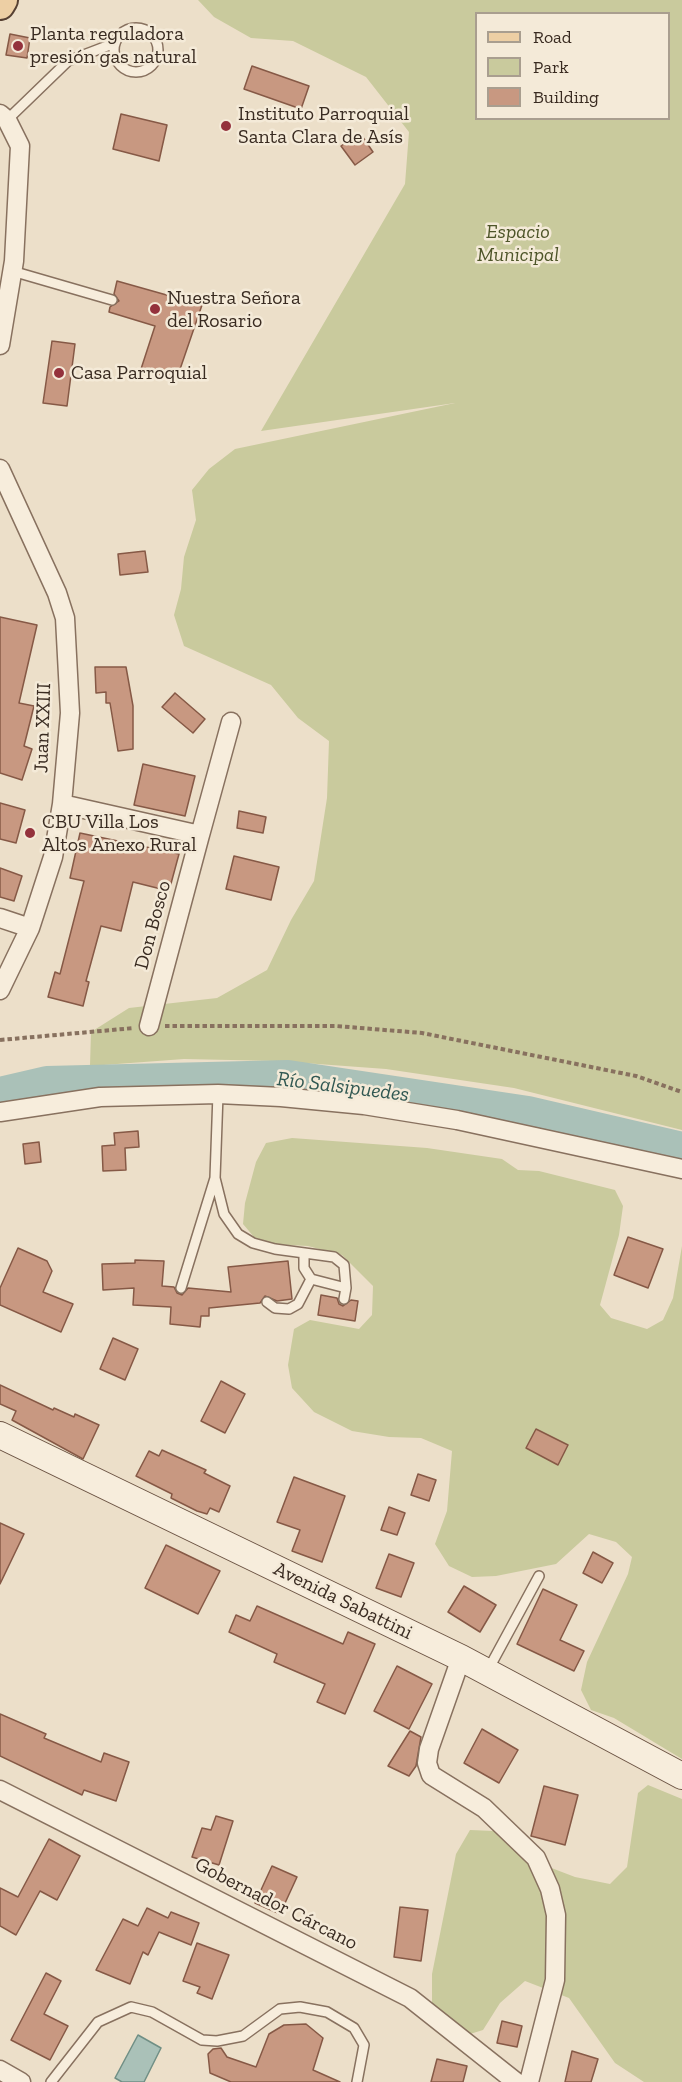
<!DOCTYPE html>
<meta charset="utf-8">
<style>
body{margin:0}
#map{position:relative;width:682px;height:2082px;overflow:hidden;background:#ecdfc9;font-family:"Zilla Slab",serif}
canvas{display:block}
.legend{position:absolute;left:475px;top:12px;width:195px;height:108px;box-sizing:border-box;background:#f4ead8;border:2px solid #a99e8f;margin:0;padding:8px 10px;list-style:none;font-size:18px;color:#392b21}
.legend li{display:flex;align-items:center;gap:12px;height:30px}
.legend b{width:30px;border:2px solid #a99e8f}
</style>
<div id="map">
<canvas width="682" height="2082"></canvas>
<ul class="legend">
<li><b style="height:8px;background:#edcfa4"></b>Road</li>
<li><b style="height:16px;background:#c9ca9d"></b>Park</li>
<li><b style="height:16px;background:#c89881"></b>Building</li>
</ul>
</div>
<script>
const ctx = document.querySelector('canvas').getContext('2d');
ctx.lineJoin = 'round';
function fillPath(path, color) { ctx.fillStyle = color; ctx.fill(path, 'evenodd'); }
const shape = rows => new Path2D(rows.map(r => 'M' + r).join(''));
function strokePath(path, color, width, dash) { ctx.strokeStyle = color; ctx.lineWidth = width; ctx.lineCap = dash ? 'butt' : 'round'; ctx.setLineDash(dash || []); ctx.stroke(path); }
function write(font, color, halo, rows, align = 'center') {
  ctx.font = font + ' "Zilla Slab",serif'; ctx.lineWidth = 5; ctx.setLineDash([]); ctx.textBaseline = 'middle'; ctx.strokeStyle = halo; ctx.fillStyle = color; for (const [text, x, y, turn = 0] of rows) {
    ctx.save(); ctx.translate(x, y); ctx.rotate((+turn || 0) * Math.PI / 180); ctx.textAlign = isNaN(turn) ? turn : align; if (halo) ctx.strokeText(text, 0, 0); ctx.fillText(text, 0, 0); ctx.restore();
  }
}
fillPath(shape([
 [198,0,682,0,682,1130,514,1088,386,1069,277,1061,184,1059,90,1066,91,1032,129,1008,217,998,267,970,291,920,314,881,327,798,329,741,298,718,271,685,184,646,174,615,181,589,184,557,196,520,192,490,209,469,235,449,455,403,261,431,405,184,409,132,366,77,293,41,251,38,214,17],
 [476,14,668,14,668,118,476,118],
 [292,1138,427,1148,502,1159,518,1170,539,1171,615,1190,623,1206,619,1235,600,1305,611,1318,647,1329,663,1320,673,1298,682,1246,682,1759,614,1718,591,1710,581,1690,587,1662,628,1574,632,1557,616,1542,589,1534,556,1564,496,1576,472,1577,449,1566,435,1544,447,1511,452,1451,421,1438,389,1437,352,1431,314,1412,292,1388,288,1365,294,1329,310,1320,359,1329,372,1315,373,1286,342,1255,308,1246,272,1244,254,1237,243,1224,245,1203,256,1162,266,1143],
 [648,1785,682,1799,682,2082,644,2082,615,2063,569,1998,525,1981,500,2003,483,2030,470,2034,432,2004,432,1974,456,1854,470,1830,494,1831,528,1859,575,1877,610,1884,627,1867,638,1793]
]), '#c9ca9d');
const water = shape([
 [138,2035,161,2048,144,2082,122,2082,115,2078,138,2035]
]);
fillPath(water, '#aac1b8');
strokePath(water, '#708f85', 1.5);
strokePath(shape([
 [0,1094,47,1083,288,1077,528,1113,682,1149]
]), '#aac1b8', 34);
const building = shape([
 [10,34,30,38,27,58,6,55,10,34],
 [252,66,309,86,301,109,244,89,252,66],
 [121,114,167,125,159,161,113,149,121,114],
 [360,133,373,152,355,165,341,146,360,133],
 [117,281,202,305,176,381,141,369,155,326,109,312,110,307,119,301,114,294,117,281],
 [52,341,75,344,67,406,43,403,52,341],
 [145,551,148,572,120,575,118,554,145,551],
 [0,617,37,625,19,703,34,706,24,746,32,749,22,780,0,773,0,617],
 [95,667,126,667,133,706,133,749,118,751,110,703,106,703,106,692,96,693,95,667],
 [175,693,205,719,193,733,162,707,175,693],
 [143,764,195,776,185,816,134,805,143,764],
 [0,803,25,810,16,843,0,839,0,803],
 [239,811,266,817,263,833,237,828,239,811],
 [80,833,179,854,169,891,133,882,121,931,101,926,86,981,89,982,83,1006,48,997,55,972,60,974,84,881,70,878,80,833],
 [234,856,279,867,271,900,226,889,234,856],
 [0,868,22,876,14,901,0,897,0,868],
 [138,1131,139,1147,125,1148,126,1170,103,1171,102,1146,115,1145,114,1133,138,1131],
 [39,1142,41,1162,25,1164,23,1144,39,1142],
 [628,1237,663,1249,648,1288,614,1275,628,1237],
 [18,1248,47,1261,52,1271,43,1292,73,1304,61,1332,0,1305,0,1288,18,1248],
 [135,1260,164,1261,162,1286,174,1287,177,1293,182,1295,188,1288,231,1292,228,1267,288,1261,292,1299,277,1301,265,1296,260,1303,209,1308,209,1316,201,1316,200,1327,170,1324,171,1307,133,1305,134,1288,103,1290,102,1264,135,1263,135,1260],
 [321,1295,337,1298,339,1304,343,1306,351,1300,358,1301,355,1321,318,1315,321,1295],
 [113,1338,138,1349,125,1380,100,1369,113,1338],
 [221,1381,245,1394,225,1433,201,1421,221,1381],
 [0,1385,53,1410,54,1408,74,1417,75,1414,99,1425,83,1459,12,1420,16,1411,0,1404,0,1385],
 [536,1429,568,1445,558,1465,526,1448,536,1429],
 [162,1450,206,1470,204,1473,230,1486,219,1512,210,1508,207,1514,197,1511,171,1498,172,1494,136,1476,149,1451,159,1456,162,1450],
 [418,1474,436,1480,429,1501,411,1495,418,1474],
 [294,1477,345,1496,322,1562,292,1551,300,1530,277,1522,294,1477],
 [389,1507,405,1513,397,1535,381,1530,389,1507],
 [0,1523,24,1534,0,1584,0,1523],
 [166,1545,220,1571,198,1614,145,1588,166,1545],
 [593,1552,613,1563,602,1583,583,1573,593,1552],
 [389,1554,414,1563,401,1597,376,1588,389,1554],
 [464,1586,496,1605,480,1632,448,1612,464,1586],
 [543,1589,577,1605,560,1640,584,1651,574,1671,517,1644,543,1589],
 [257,1606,343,1644,348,1632,375,1644,345,1714,317,1702,325,1684,274,1662,277,1654,229,1632,236,1615,250,1621,257,1606],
 [397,1666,432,1684,409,1729,374,1711,397,1666],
 [0,1714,46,1734,44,1738,101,1762,104,1753,129,1762,116,1801,84,1790,82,1795,0,1756,0,1714],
 [482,1729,518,1750,499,1783,464,1763,482,1729],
 [410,1731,421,1737,416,1766,409,1776,388,1766,410,1731],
 [544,1786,578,1795,565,1845,531,1836,544,1786],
 [216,1816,233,1821,219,1865,192,1857,202,1828,211,1830,216,1816],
 [49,1839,80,1856,57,1900,40,1891,16,1935,0,1926,0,1888,18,1897,49,1839],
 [272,1866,297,1877,280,1914,255,1903,272,1866],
 [400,1907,428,1910,421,1961,394,1957,400,1907],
 [147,1908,168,1918,171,1912,199,1923,191,1945,159,1932,148,1955,143,1952,130,1984,96,1970,123,1919,138,1926,147,1908],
 [197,1943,229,1955,212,1999,197,1993,200,1987,183,1981,197,1943],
 [46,1973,61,1981,44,2014,68,2026,50,2060,11,2040,46,1973],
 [502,2021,522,2026,517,2047,497,2043,502,2021],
 [306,2024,323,2038,313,2070,340,2082,231,2082,210,2073,208,2054,213,2049,221,2048,227,2057,256,2067,269,2034,284,2025,306,2024],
 [572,2051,598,2059,591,2082,565,2082,572,2051],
 [437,2059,467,2066,463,2082,431,2082,437,2059]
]);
fillPath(building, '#c89881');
strokePath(building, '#865946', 1.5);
const lane = shape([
 '114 50a22 22 0 1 1 44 0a22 22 0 1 1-44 0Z',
 [7,120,68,61,115,43],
 [12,271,112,300],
 [215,1178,224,1214,238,1234,253,1243,275,1249,334,1257,344,1265,346,1288,344,1299],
 [304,1253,304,1268,311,1279,346,1288],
 [181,1288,215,1178,218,1094],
 [267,1302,275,1308,289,1309,298,1304,311,1279],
 [488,1670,539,1576],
 [51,2082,98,2022,131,2007,152,2012,202,2040,217,2041,243,2036,280,2009,300,2007,327,2012,354,2028,364,2045,357,2082]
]);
const street = shape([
 [0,114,7,120,20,146,14,261,0,345],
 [0,469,57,593,65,618,70,713,62,804,53,857,30,928,0,990],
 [62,804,200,835,231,722],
 [0,918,30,928],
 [149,1026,200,835],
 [0,1112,100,1097,218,1094,281,1097,364,1105,457,1120,682,1169],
 [461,1658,429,1749,427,1763,431,1775,484,1808,536,1858,550,1889,556,1915,555,1980,529,2082],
 [0,1790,410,1998,516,2082],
 [0,2070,21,2082]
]);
const secondary = shape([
 [0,1435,461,1658,682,1776]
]);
const primary = shape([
 [0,5,3,0]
]);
strokePath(lane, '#88715f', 12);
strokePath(street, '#88715f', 21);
strokePath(secondary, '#6a5242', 28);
strokePath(primary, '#564032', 32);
strokePath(shape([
 [165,1026,336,1026,422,1033,636,1076,682,1092],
 [0,1040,134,1028]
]), '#88715f', 4, [4.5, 3]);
strokePath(lane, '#f7eddc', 9);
strokePath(street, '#f7eddc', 18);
strokePath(secondary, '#f7eddc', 26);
strokePath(primary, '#edcfa4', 28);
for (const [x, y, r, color] of [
 [18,46,6,"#94323c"],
 [226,126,6,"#94323c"],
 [155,309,6,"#94323c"],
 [59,373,6,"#94323c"],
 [30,833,6,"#94323c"]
]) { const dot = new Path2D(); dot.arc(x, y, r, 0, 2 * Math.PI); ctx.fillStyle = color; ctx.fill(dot); strokePath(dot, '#f4ead8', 2); }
write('20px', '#392b21', '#f4ead8', [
 ["Planta reguladora",30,34],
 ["presión gas natural",30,57],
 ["Instituto Parroquial",238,114],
 ["Santa Clara de Asís",238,137],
 ["Nuestra Señora",167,298],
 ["del Rosario",167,321],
 ["Casa Parroquial",71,373],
 ["CBU Villa Los",42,822],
 ["Altos Anexo Rural",42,845]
], 'left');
write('italic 20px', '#4e5529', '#f4ead8', [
 ["Espacio",518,232],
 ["Municipal",518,255]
]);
write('20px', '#392b21', '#f4ead8', [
 ["Juan XXIII",43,728,-88],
 ["Don Bosco",153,925,-75],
 ["Avenida Sabattini",343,1601,26],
 ["Gobernador Cárcano",276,1904,27]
]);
write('italic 21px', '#315852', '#f4ead8', [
 ["Río Salsipuedes",343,1087,7]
]);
</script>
